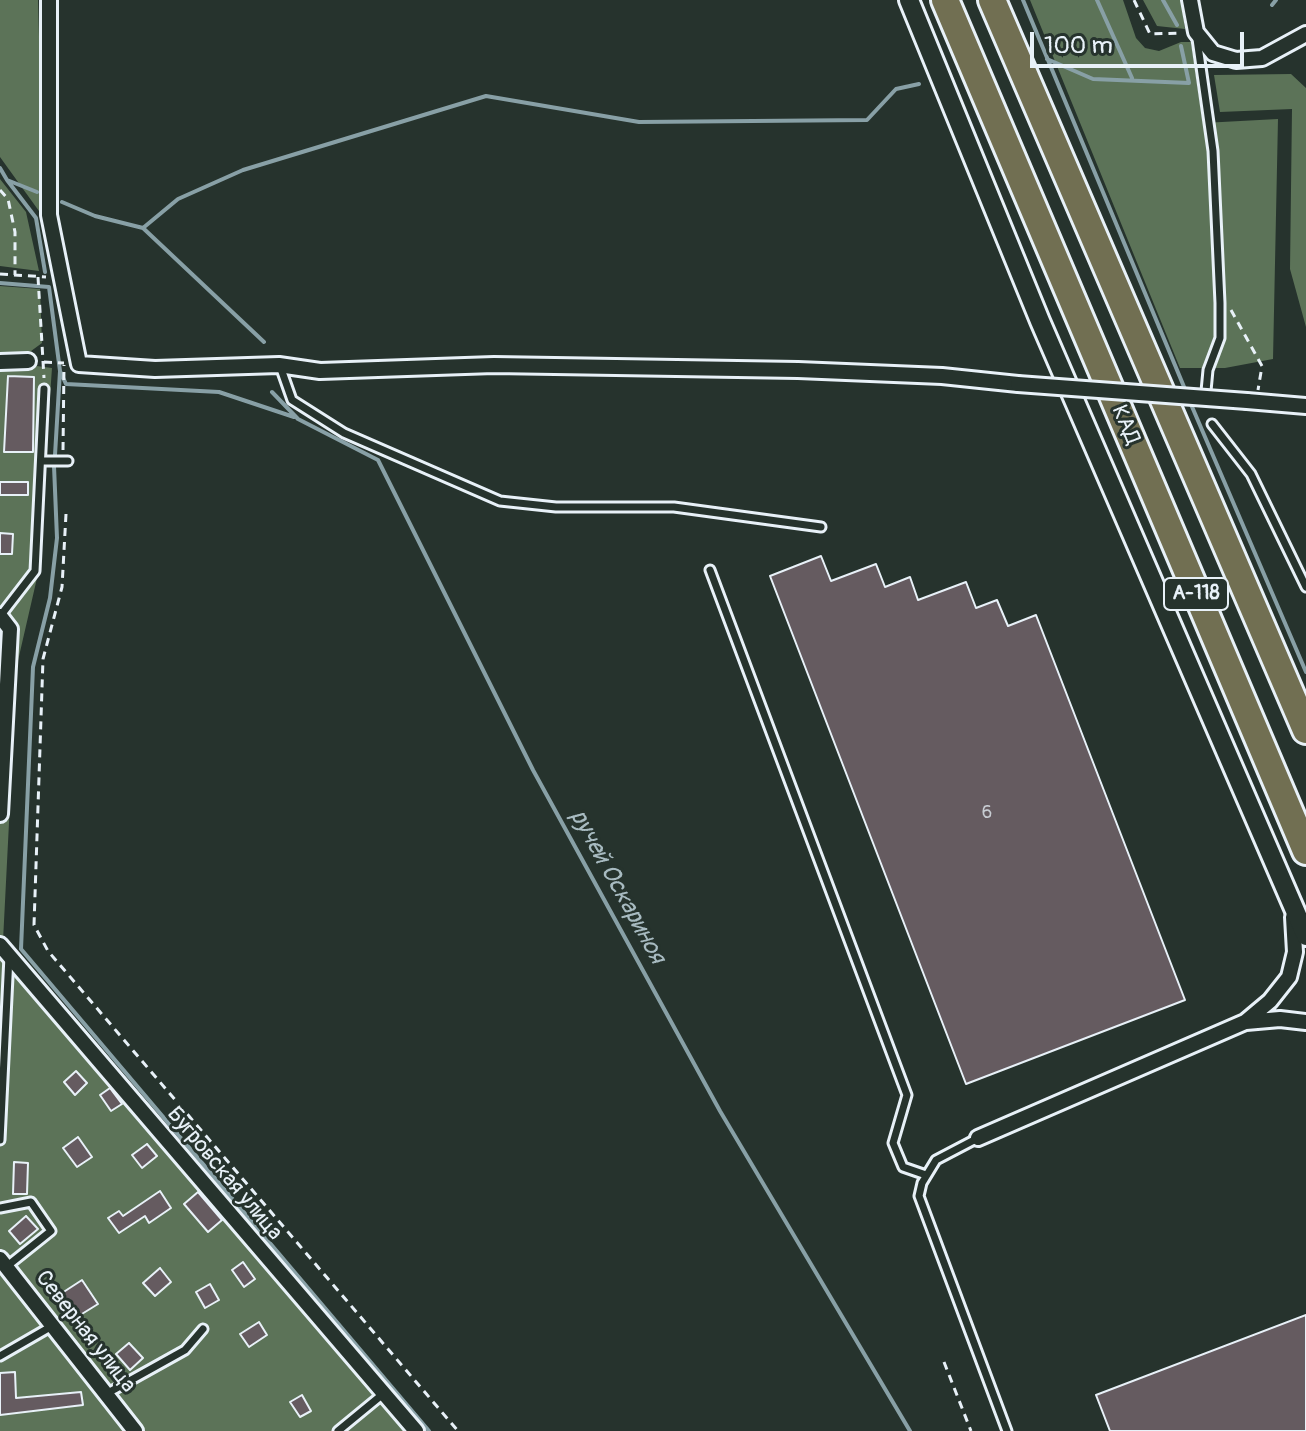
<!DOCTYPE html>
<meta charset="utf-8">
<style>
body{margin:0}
#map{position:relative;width:1306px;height:1431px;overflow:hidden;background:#26332d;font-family:Pangolin,sans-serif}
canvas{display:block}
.scale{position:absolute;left:1030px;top:32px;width:214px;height:36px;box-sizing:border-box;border:4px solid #e8f1f8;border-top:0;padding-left:10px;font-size:24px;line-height:28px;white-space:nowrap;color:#e8f1f8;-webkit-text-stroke:6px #26332d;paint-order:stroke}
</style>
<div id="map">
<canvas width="1306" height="1431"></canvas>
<div class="scale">100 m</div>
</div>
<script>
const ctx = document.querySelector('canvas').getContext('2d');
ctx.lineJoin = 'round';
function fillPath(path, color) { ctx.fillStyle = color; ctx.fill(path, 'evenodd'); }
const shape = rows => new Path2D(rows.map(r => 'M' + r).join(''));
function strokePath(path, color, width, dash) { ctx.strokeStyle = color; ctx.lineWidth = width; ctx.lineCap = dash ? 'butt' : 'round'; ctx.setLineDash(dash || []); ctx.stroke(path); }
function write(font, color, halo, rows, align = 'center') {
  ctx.font = font + ' Pangolin,sans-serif'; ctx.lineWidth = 6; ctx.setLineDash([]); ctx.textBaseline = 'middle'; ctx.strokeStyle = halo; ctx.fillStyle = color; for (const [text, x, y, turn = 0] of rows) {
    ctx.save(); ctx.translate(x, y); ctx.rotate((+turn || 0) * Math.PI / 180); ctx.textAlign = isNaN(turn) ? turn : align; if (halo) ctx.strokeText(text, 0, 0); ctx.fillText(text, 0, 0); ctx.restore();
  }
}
fillPath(shape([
 [0,0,38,0,44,218,0,157],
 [1030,0,1123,0,1136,38,1145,48,1159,51,1181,42,1191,42,1203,123,1278,119,1273,359,1225,368,1180,368],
 [1143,0,1181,0,1185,29,1157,26],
 [1291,74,1306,88,1306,327,1290,269,1292,109,1220,112,1214,75],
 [0,179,26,212,39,271,0,266],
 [0,286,40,289,42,343,27,354,29,365,52,368,37,578,17,665,3,941,424,1431,0,1431]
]), '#5c7358');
strokePath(shape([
 [1023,0,1187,394],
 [1097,0,1132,78],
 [1163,0,1177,25],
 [1272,5,1276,0],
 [1047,59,1093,79,1189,83,1181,46],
 [0,168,7,180],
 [37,192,7,180,36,218,45,272],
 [62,202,95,216,143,228,264,342],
 [143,228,178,199,243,170,486,96,639,122,867,120,896,89,919,84],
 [0,283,49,287,60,371],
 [272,392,298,419,378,460,533,770,720,1111,910,1431],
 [1190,402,1306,672],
 [55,455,60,371,66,384,219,392,294,417],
 [54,466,57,538,50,598,33,667,21,949,429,1431]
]), '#88a0a6', 4);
const building = shape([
 [8,376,34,377,33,452,4,452,8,376],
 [0,482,28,482,28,495,0,495,0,482],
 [0,533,13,534,12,554,0,554,0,533],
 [821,556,831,581,876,564,885,587,910,577,918,600,966,582,976,608,997,600,1008,626,1036,615,1185,1000,966,1084,770,576,821,556],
 [76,1071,87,1083,75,1095,64,1082,76,1071],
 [110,1088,122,1104,111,1111,100,1095,110,1088],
 [78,1137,92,1157,77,1167,63,1148,78,1137],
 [147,1144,157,1156,142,1168,132,1155,147,1144],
 [14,1162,28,1163,27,1194,13,1194,14,1162],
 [160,1191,171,1208,149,1223,145,1216,119,1233,108,1218,119,1211,123,1216,160,1191],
 [198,1192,222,1220,208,1232,184,1204,198,1192],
 [26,1216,38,1229,20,1244,9,1231,26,1216],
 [243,1262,255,1279,244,1287,232,1270,243,1262],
 [160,1268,171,1282,155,1296,143,1283,160,1268],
 [82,1280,98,1304,77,1317,62,1293,82,1280],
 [210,1284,219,1300,205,1308,196,1292,210,1284],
 [1306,1315,1306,1431,1110,1431,1096,1395,1306,1315],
 [259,1322,267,1335,249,1347,240,1334,259,1322],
 [129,1343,143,1358,130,1370,116,1354,129,1343],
 [15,1372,16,1398,81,1392,83,1405,0,1415,0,1373,15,1372],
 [302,1395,311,1411,300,1417,290,1402,302,1395]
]);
fillPath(building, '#655b60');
strokePath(building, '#e8f1f8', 2);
const service = shape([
 [1197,39,1213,151,1220,303,1220,338,1208,370,1206,391],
 [280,366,292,400,344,433,500,501,556,507,674,507,821,527],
 [1212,424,1251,474,1306,587],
 [41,461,68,461],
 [710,570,907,1095,893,1143,903,1167,926,1175],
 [1,615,35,571,44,389],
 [978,1138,936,1160,922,1183,919,1196,1007,1431],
 [0,1140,9,956],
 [0,1208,31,1202,51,1231,6,1267],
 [0,1356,52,1326],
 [106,1394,185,1350,203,1329],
 [338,1431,383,1394]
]);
const minor = shape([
 [49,0,49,215,79,364,155,369,279,365,320,371,494,365,798,370,942,376,1018,384],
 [1190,0,1196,32,1213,53,1236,60,1262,58,1306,34],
 [0,362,28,361],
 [1247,401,1306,406],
 [0,616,10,629,0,814],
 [0,945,416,1431],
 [1246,1022,1280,1019,1306,1022],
 [978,1138,1245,1022,1270,1001,1289,977,1295,952,1293,917],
 [0,1259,135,1431]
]);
const tertiary = shape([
 [909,0,1040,321,1306,936]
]);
const motorway = shape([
 [945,0,1306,851],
 [992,0,1306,730]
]);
strokePath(service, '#e8f1f8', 13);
strokePath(minor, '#e8f1f8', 20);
strokePath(tertiary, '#e8f1f8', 24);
strokePath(motorway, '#e8f1f8', 32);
strokePath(shape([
 [1134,0,1150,34,1181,33],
 [0,190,8,199,15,232,15,275],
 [0,274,46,277],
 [38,277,44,378],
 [1231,310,1262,366,1258,390],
 [44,362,64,363],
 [63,450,64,365],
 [66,514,62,587,43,659,34,925,48,951,458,1431],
 [944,1362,971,1431]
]), '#e8f1f8', 3, [8, 6]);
strokePath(service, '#26332d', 7);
strokePath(minor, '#26332d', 14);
strokePath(tertiary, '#26332d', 18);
strokePath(motorway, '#716f52', 26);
const minorBridge = shape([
 [1018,384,1247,401]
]);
strokePath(minorBridge, '#e8f1f8', 20, []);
strokePath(minorBridge, '#26332d', 14);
write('18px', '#c7ccd2', null, [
 ["6",987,813]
]);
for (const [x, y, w] of [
 [1196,594,64]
]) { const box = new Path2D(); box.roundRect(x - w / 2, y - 16, w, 32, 6); ctx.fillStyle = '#26332d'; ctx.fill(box); strokePath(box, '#e8f1f8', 2); }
write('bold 20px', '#e8f1f8', null, [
 ["А-118",1196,594]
]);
write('22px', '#e8f1f8', '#26332d', [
 ["КАД",1125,425,67],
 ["Бугровская улица",224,1174,50],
 ["Северная улица",85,1332,52]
]);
write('italic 24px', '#a8bbc1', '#26332d', [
 ["ручей Оскариноя",617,887,61]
]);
</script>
